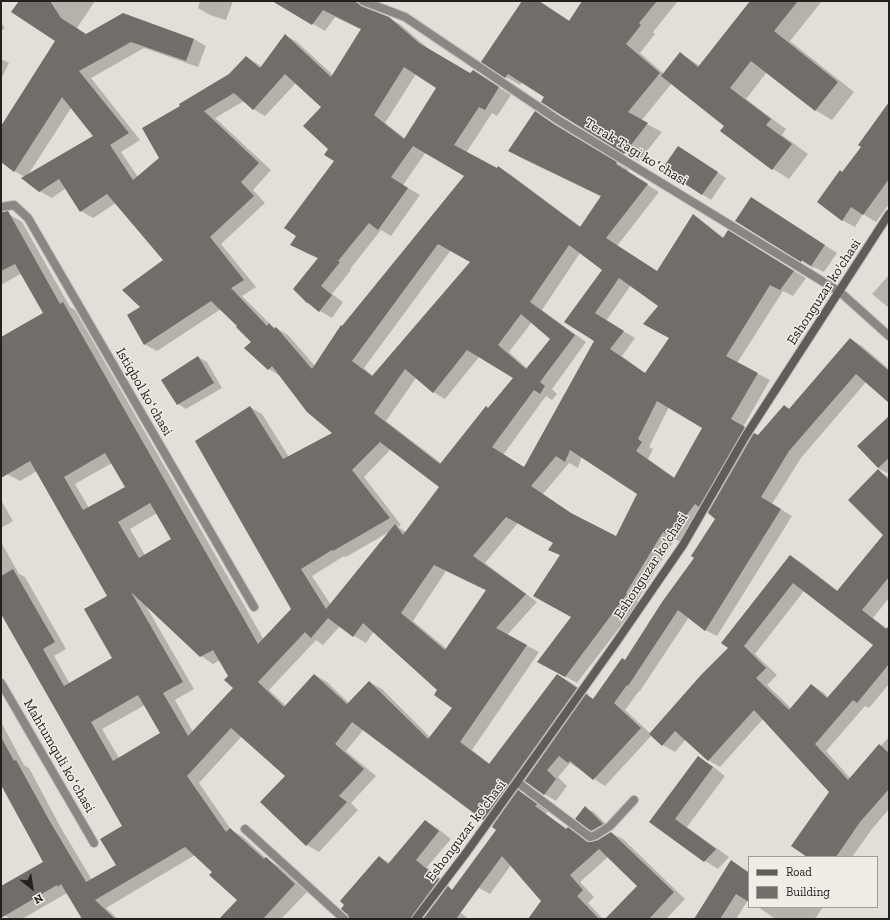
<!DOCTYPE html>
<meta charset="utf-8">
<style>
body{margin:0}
#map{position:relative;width:890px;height:920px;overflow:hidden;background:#e3dfd8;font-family:"Zilla Slab",serif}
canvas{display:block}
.frame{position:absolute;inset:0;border:2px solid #22211e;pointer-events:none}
.legend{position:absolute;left:748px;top:856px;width:130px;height:52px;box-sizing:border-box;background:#f0ece6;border:1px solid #9e9b96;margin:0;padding:5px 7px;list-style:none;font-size:12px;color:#22211e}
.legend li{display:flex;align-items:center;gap:8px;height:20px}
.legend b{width:20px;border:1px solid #9e9b96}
.north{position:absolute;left:12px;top:868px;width:40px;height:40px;-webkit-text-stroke:3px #f0ece6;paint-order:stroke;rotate:150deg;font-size:11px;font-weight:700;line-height:16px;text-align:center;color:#22211e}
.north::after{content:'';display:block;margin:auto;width:14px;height:18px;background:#22211e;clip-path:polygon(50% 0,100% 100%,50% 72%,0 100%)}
</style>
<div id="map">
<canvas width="890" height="920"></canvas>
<div class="frame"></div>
<ul class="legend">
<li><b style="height:5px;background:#605c5a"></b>Road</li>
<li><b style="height:11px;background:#726d68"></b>Building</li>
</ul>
<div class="north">N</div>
</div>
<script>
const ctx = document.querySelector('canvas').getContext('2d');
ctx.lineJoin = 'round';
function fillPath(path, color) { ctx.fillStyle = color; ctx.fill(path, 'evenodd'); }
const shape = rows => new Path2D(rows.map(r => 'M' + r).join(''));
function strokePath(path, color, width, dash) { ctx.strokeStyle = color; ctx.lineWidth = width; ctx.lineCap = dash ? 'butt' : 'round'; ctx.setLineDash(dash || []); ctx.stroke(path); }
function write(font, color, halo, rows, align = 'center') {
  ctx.font = font + ' "Zilla Slab",serif'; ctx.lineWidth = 3; ctx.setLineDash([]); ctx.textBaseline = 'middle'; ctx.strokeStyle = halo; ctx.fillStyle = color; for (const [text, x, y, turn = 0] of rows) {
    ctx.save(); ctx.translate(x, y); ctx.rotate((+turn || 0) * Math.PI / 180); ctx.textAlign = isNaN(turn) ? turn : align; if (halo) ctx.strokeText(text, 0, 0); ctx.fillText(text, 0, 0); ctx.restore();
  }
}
fillPath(shape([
 [20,1,95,1,65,46],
 [200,1,233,1,226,20,210,15,198,8],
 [271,1,351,1,368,10,389,18,401,25,431,51,470,74,473,71,511,95,497,116,492,113,466,153,497,169,498,168,510,174,581,227,602,197,521,158,509,151,535,112,629,170,627,172,659,192,617,246,658,272,693,216,703,222,703,224,727,242,728,241,705,222,725,238,741,239,806,278,793,296,783,291,737,363,770,380,743,427,758,436,785,406,790,409,851,339,862,346,889,369,889,402,866,382,801,458,772,504,792,516,717,636,705,630,689,617,640,691,639,691,625,710,651,734,729,648,790,556,802,563,838,591,884,535,878,471,889,477,889,598,873,618,889,630,889,684,869,708,865,706,826,751,850,778,889,737,889,809,872,829,852,857,806,857,830,792,763,719,720,767,708,760,686,739,675,752,663,745,652,735,605,786,570,763,558,777,567,786,556,801,544,794,527,782,520,792,530,798,548,811,546,814,567,829,568,828,579,835,590,843,598,841,611,833,623,839,685,899,666,919,606,919,638,886,608,857,580,882,594,897,588,903,603,919,529,919,542,900,511,865,490,894,479,888,497,830,494,826,483,819,364,729,346,751,376,776,351,803,358,810,319,852,307,845,261,802,286,776,242,736,199,783,232,831,242,836,268,860,278,866,307,892,281,919,221,919,238,900,213,872,195,855,106,908,118,919,83,919,67,893,22,919,10,919,4,915,1,916,1,887,45,862,1,782,1,722,24,765,29,768,61,828,92,880,117,865,124,826,1,612,1,542,19,574,25,577,66,649,54,656,70,684,113,658,109,596,37,471,20,481,7,474,1,463,1,337,2,338,45,313,22,273,1,285,1,220,10,215,22,222,70,307,75,310,264,640,292,609,250,407,262,414,289,457,334,434,280,376,269,369,252,342,239,326,221,309,157,351,144,344,141,307,164,261,116,203,93,218,81,211,66,188,52,198,39,191,25,177,14,171,1,161,1,128,123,14,194,39,206,46,198,67,144,48,91,78,140,140,121,152,138,177,160,159,182,106,230,75,246,57,258,64,262,67,285,35,297,42,333,75,362,30,335,17,325,31,279,4],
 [416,74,437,88,406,139,385,123],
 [296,83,322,107,329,149,335,161,292,245,304,252,319,259,314,306,320,311,332,318,343,302,332,294,351,270,350,269,381,230,391,236,420,195,403,185,426,152,466,175,342,327,315,366,288,335,271,325,242,296,256,287,221,244,265,203,253,190,271,170,215,118,244,101,253,109,265,116],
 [71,108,94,137,28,175],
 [451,250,471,262,373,376,364,368],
 [580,253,603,270,566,322,595,341,524,468,503,455,546,396,552,400,557,394,552,389,586,342,542,310],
 [631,285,660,305,670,338,646,374,622,356,635,338,606,321],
 [532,322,551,339,528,369,509,352],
 [479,357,514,377,488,409,441,463,386,421,416,378,433,392,445,399],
 [669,407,703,428,675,478,648,459,653,449,649,447],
 [391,449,441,487,406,532,398,527,401,525,364,477],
 [582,456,639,494,616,537,578,518,543,494,569,463,578,468],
 [112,463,126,487,89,508,75,484],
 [707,511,717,518,695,558,626,661,594,700,588,696,589,695,570,682,558,675,490,764,472,750,539,652,507,635,537,602,485,563,518,523,554,543,550,549,561,556,573,617,550,668,577,683,639,602,637,601,675,539,683,543],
 [157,513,172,540,145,555,130,529],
 [389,532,331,605,312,576,344,556,346,557],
 [446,571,487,591,447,649,413,621],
 [804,591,874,645,829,698,823,692,812,685,792,709,767,685,777,675,755,654],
 [146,606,201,656,213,664,220,660,230,676,234,688,193,732,175,700,194,689],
 [340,626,354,636,366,643,374,631,438,690,454,707,430,737,382,689,369,682,349,703,327,682,315,675,286,706,269,690,316,640,323,645],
 [145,705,162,734,119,758,102,729],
 [524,1,539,1,570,21,584,1,678,1,653,32,655,34,640,53,664,74,680,53,700,66,752,1,822,1,790,41,854,92,832,120,815,110,767,72,746,99,786,129,782,135,808,154,789,179,773,169,721,131,726,125,672,83,641,121,662,132,639,161,625,153,546,97,522,82,520,85,506,77,482,61],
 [1,23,5,28,1,31],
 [1,59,9,63,1,79],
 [889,118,889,204,876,222,863,214,855,227,842,220,843,173],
 [687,152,726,178,711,200,664,169],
 [751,198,837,253,824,272,814,267,813,268,801,261],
 [889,275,889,308,872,294],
 [198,357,207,362,222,388,186,409,178,404],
 [889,417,889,474,878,468],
 [1,500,13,521,1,528],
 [698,758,711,765,725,776,687,827,729,857,718,869,705,861,651,822],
 [585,808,594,812,611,829,600,835,592,830],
 [426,821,437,828,451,839,427,867,449,886,417,919,350,919,346,905,379,857,390,863],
 [731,861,749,872,749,901,748,900,736,919,695,919],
 [758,907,823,907,815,919,774,919,774,918],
 [458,911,469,919,439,919]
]), '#0003');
fillPath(shape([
 [19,1,50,1,61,18,86,34,123,13,194,39,186,61,131,42,79,71,129,133,110,145,133,180,159,158,142,128,180,106,179,104,229,74,246,56,260,68,285,34,331,77,361,29,323,10,312,25,272,1,353,1,358,3,361,6,389,17,419,43,470,73,473,70,499,87,485,110,479,107,454,145,497,168,498,166,580,227,601,196,508,151,535,111,555,125,617,162,616,164,648,184,606,238,657,271,693,214,723,238,728,230,794,271,780,290,770,285,726,356,758,373,731,419,745,427,699,507,695,504,670,537,663,532,626,593,627,594,565,677,537,662,571,617,533,596,560,555,548,550,553,543,506,517,473,556,526,594,496,628,527,645,460,742,489,764,557,674,577,688,483,820,352,722,335,744,364,769,339,796,347,802,306,846,260,802,285,776,231,728,187,776,226,832,230,828,264,859,266,857,295,884,263,919,219,919,237,900,209,875,212,872,185,847,95,900,115,919,82,919,61,884,58,887,57,885,1,918,1,886,43,862,1,785,1,737,14,761,16,760,49,820,86,882,116,865,100,839,122,826,1,614,1,576,13,569,55,642,43,649,64,686,112,658,84,609,107,596,30,461,1,478,1,337,43,313,15,264,1,271,1,212,8,211,60,304,63,302,258,644,291,609,195,441,250,406,283,459,332,433,307,412,272,366,268,370,244,348,251,342,236,327,237,326,211,301,144,345,127,315,140,307,122,290,163,260,107,194,80,212,59,179,39,192,21,178,93,136,62,97,14,172,1,162,1,126,55,41,11,12],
 [404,67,436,88,404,139,374,115],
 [285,74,321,107,303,126,328,149,324,155,334,161,284,228,296,236,290,245,318,258,293,289,307,303,308,303,319,312,332,295,321,286,340,262,338,261,369,223,378,230,408,188,391,177,413,146,464,176,342,326,341,325,312,369,276,327,274,329,269,323,267,326,231,288,244,280,210,237,254,196,241,182,259,163,204,111,234,93,253,110],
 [438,244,470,262,372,376,352,361],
 [569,245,602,270,564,322,594,341,524,467,492,447,534,390,540,394,545,386,540,382,575,335,530,302],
 [619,278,658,306,643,324,669,338,645,373,610,349,624,331,595,313],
 [521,314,550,339,526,369,498,345],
 [467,350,513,378,488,408,486,406,440,464,374,413,405,369,433,393],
 [657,401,702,428,674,478,636,451,642,442,638,439],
 [380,442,439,487,403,535,395,524,326,609,301,569,332,550,333,551,390,518,352,470],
 [570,450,637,494,616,536,571,513,531,486,556,456,565,462],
 [105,453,125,487,83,510,64,477],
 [150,503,171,539,139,558,118,522],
 [434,565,486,590,445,650,401,613],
 [131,592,200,657,213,650,228,676,224,680,233,688,188,736,163,693,183,682],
 [328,618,353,637,363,623,437,690,434,695,452,708,428,739,369,681,347,704,314,674,284,707,258,682,305,632,311,638],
 [138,695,160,733,113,761,91,722],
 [522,1,539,1,569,21,582,1,657,1,639,23,641,25,626,44,660,73,628,112,648,123,624,154,561,115,541,102,544,97,508,74,505,78,481,62],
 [750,1,798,1,774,31,838,82,815,111,751,61,730,88,771,119,766,125,792,144,772,170,720,131,724,126,661,76,680,52,698,67],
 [889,102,889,179,863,215,851,207,842,221,817,202,840,170,842,172,861,147,858,145],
 [678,146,718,172,702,195,662,169],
 [751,197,825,245,811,266,802,260,801,262,735,221],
 [850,338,889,371,889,403,856,374,789,451,761,497,781,509,705,631,678,610,628,686,627,685,614,703,641,728,593,780,570,761,568,763,559,756,547,770,556,779,544,795,525,781,586,694,593,699,622,658,625,660,662,602,694,558,691,556,715,519,708,513,754,433,758,435,784,405,789,409],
 [198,356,214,383,177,405,161,380],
 [889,416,889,458,878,468,857,446],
 [878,469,889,480,889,577,862,610,886,629,889,626,889,664,857,703,853,700,815,744,848,780,879,744,889,753,889,789,860,822,836,857,807,857,791,846,829,792,754,710,708,761,675,731,662,746,649,734,701,675,728,648,721,643,790,555,837,591,883,535,848,500],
 [793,583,873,645,827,698,811,684,789,710,756,678,766,668,744,646],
 [698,756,713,767,675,819,716,849,704,862,649,822],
 [518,790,537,804,535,806,566,829,568,827,587,842,591,842,598,840,611,832,674,892,649,919,605,919,637,886,599,849,570,875,583,890,577,896,599,919,528,919,541,901,502,856,456,919,423,919,448,886,452,890,496,830,492,827],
 [585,806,603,824,591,831,575,819],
 [425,820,439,831,416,860,439,879,412,916,411,919,349,919,348,915,341,909,344,905,340,901,379,856,388,864],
 [731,860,749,873,749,902,736,894,720,919,694,919]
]), '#726d68');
const lane = shape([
 [517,782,590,837,596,835,610,826,634,800],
 [245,829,344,919]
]);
const street = shape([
 [363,1,405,17,558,120,840,292,889,336],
 [1,207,14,205,28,218,254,607],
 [1,683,94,843]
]);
const secondary = shape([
 [416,919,466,853,517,782,615,644,683,545,745,437,889,214]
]);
strokePath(lane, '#c0bdb7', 10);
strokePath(street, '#c0bdb7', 10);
strokePath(secondary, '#c0bdb7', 10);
strokePath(lane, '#898684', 8);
strokePath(street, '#898684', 8);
strokePath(secondary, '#605c5a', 8);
write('14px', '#22211e', '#f0ece6', [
 ["Terak Tagi koʻchasi",636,152,31],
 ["Eshonguzar ko'chasi",824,292,-57],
 ["Istiqbol koʻchasi",144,392,60],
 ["Eshonguzar ko'chasi",651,566,-57],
 ["Mahtumquli koʻchasi",59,756,60],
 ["Eshonguzar ko'chasi",466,831,-53]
]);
</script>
